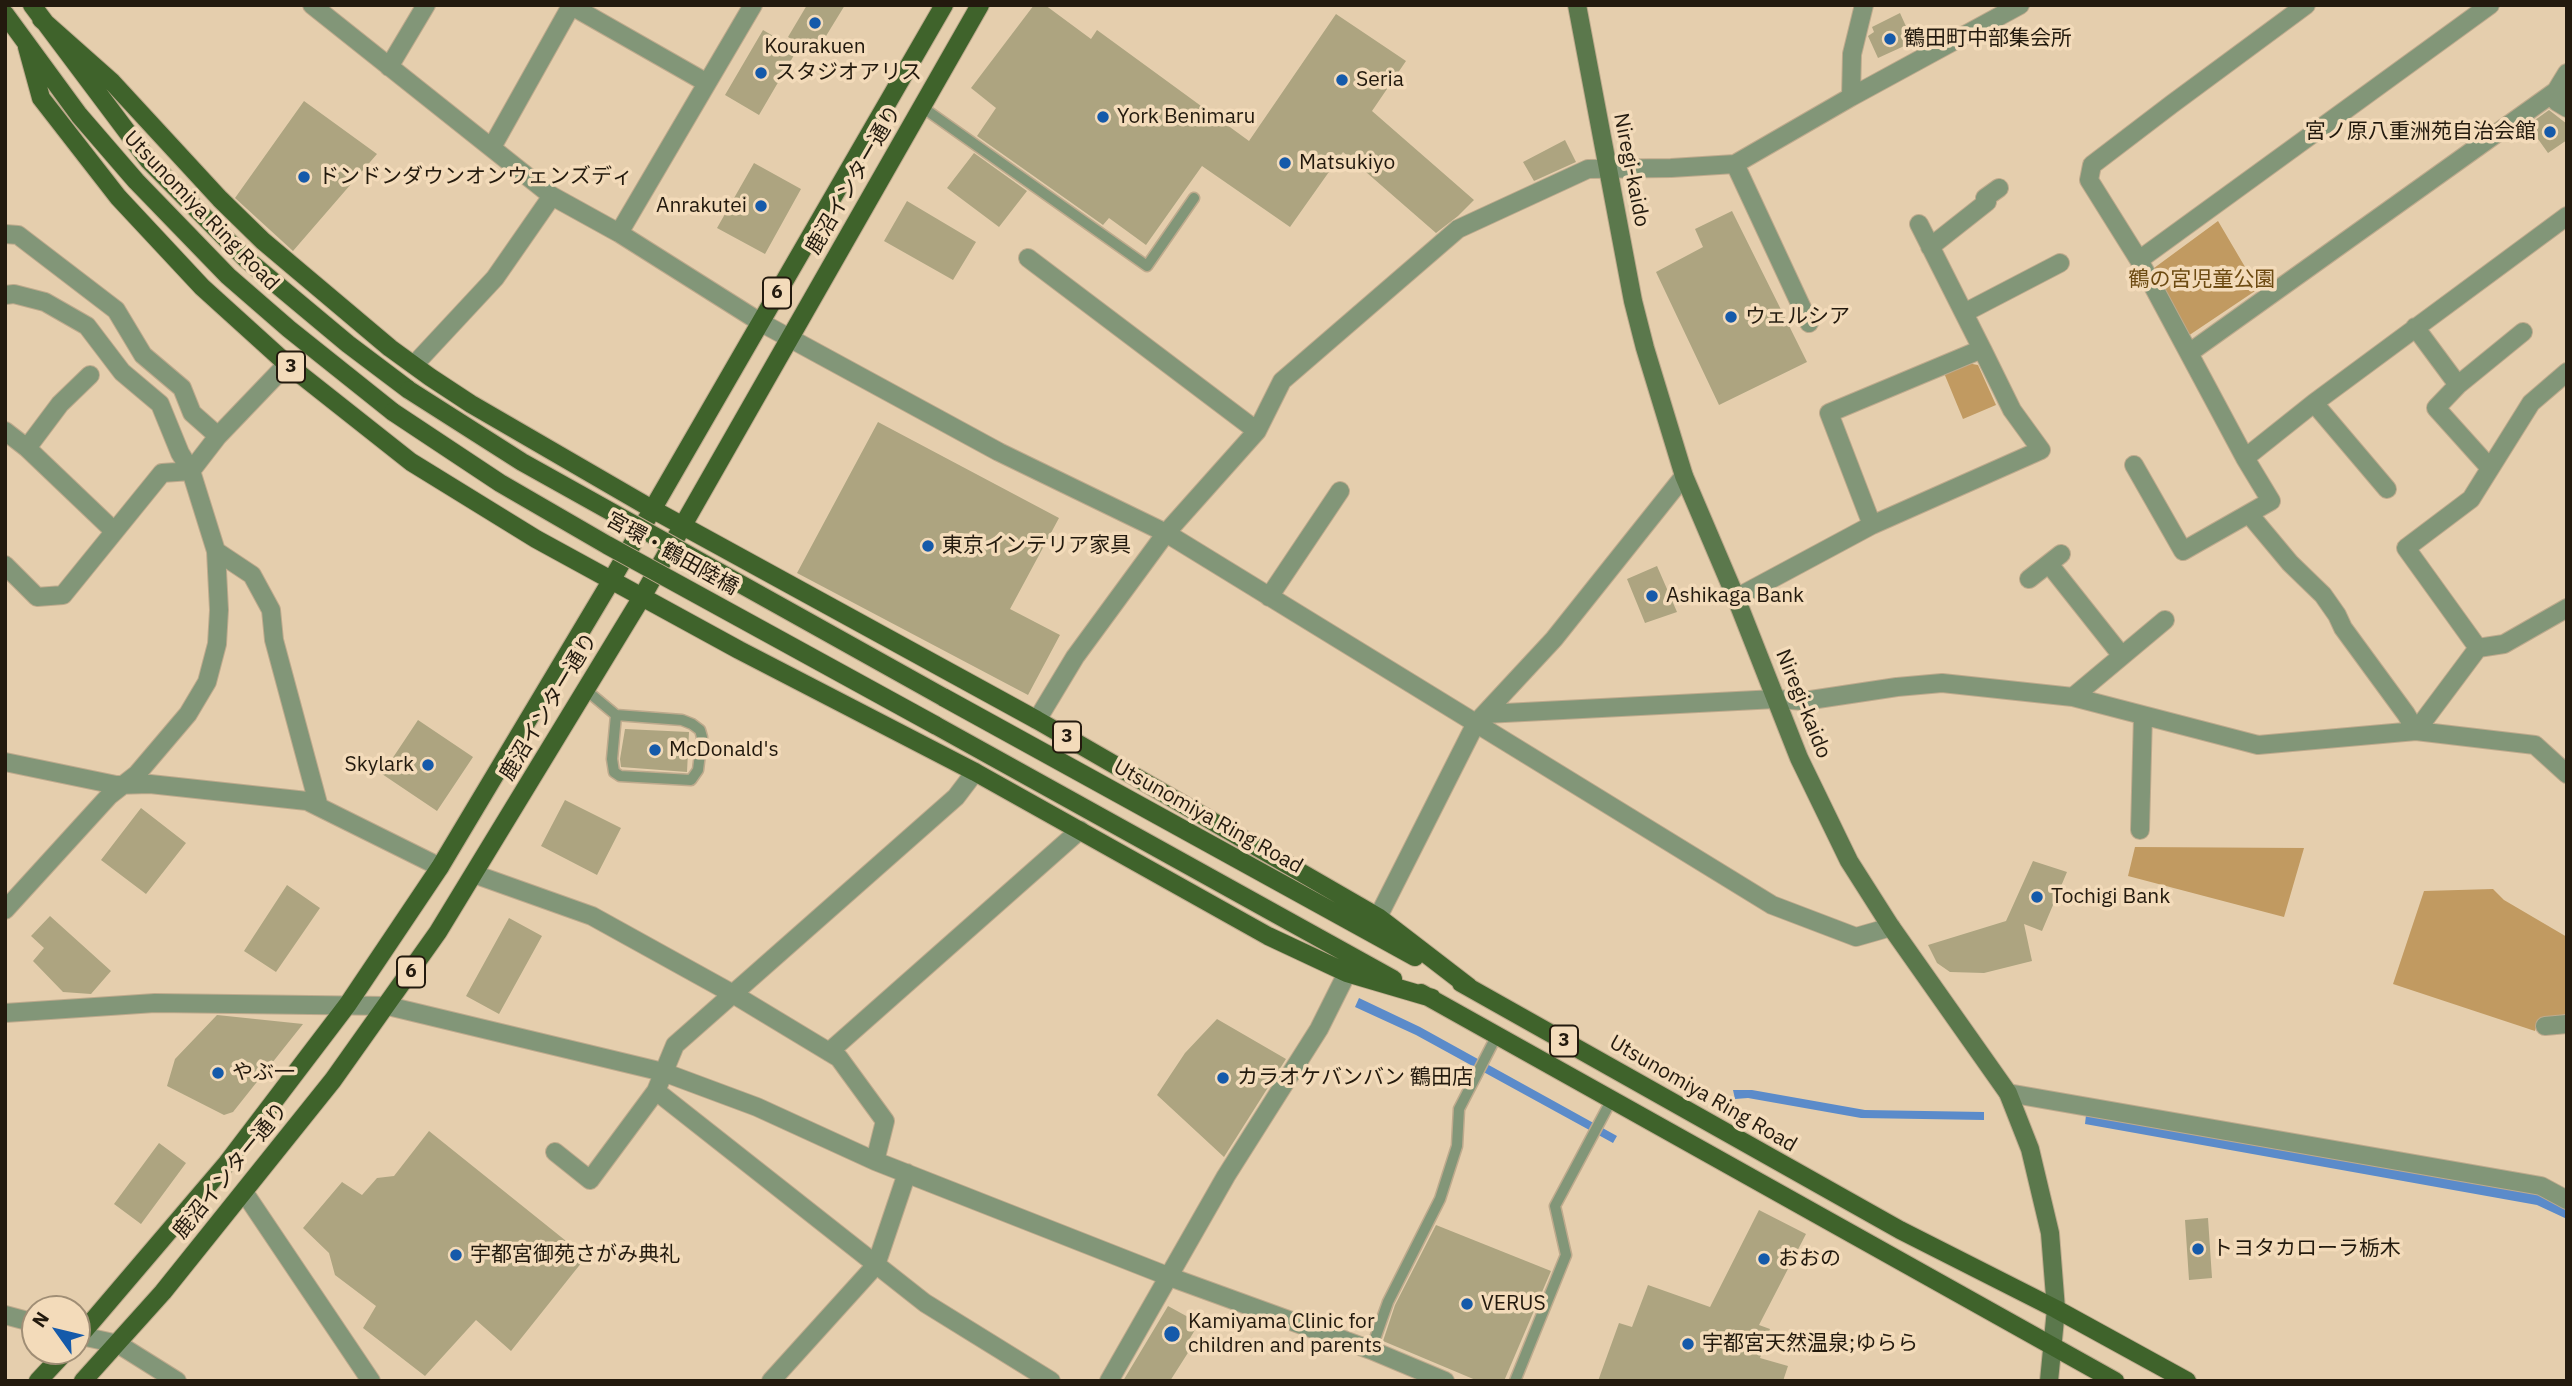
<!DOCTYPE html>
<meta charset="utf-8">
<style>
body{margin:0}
#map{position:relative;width:2572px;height:1386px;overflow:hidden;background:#e5cead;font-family:"IBM Plex Sans",sans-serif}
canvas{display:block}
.frame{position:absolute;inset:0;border:7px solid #231a0e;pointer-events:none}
.north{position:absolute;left:21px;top:1295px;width:70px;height:70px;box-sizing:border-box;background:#f3dbba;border:2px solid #a08e75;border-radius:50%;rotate:304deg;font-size:19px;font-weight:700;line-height:28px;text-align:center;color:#231a0e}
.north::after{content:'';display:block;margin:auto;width:24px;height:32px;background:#155aaa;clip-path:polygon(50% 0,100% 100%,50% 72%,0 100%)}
</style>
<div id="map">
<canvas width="2572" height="1386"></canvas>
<div class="frame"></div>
<div class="north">N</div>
</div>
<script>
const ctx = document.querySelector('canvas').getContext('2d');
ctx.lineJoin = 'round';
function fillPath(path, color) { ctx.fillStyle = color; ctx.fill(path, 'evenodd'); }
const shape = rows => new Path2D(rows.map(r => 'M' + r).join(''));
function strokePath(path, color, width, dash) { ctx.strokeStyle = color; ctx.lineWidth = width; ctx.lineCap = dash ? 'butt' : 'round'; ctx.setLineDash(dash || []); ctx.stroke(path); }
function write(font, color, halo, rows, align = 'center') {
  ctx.font = font + ' "IBM Plex Sans","Noto Sans JP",sans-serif'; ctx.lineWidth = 7; ctx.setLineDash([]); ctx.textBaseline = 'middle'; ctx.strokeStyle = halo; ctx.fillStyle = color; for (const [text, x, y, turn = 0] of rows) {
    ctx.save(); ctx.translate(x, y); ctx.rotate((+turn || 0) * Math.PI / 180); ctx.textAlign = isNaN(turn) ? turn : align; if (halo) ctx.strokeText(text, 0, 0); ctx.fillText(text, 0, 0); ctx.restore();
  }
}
fillPath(shape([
 [2218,221,2258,289,2188,336,2150,271],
 [1967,363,1978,365,1996,405,1963,419,1944,373],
 [2135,847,2304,848,2284,917,2128,876],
 [2493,889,2504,900,2567,937,2567,1014,2538,1020,2535,1031,2393,984,2424,891]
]), '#c19a61');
fillPath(shape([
 [1359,998,1420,1027,1617,1136,1613,1143,1416,1035,1355,1007],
 [1733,1090,1752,1090,1865,1110,1984,1112,1984,1120,1861,1118,1748,1098,1735,1099],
 [2086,1115,2538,1194,2567,1206,2567,1219,2537,1205,2085,1124]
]), '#5b8bca');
fillPath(shape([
 [807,5,845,5,815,54,788,37],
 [1034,5,1045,5,1091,39,1097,30,1249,141,1336,14,1406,61,1372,111,1474,200,1458,216,1436,233,1343,152,1290,227,1202,166,1146,245,1109,218,1103,225,977,136,996,108,971,88],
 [1900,13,1913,42,1878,58,1868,36,1874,32,1872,27],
 [763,30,797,50,759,115,725,95],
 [304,101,377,154,293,251,235,198],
 [2549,110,2567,124,2567,140,2548,153,2528,125],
 [1565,140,1576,162,1534,181,1523,162],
 [974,153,1027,191,999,227,947,188],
 [754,163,801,189,765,254,717,228],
 [907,201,976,242,953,280,884,241],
 [1732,211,1807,362,1719,405,1656,272,1703,247,1695,229],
 [878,422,1059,518,1010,609,1060,635,1028,695,797,573],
 [1657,566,1677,612,1645,623,1627,579],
 [418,720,473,757,437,811,382,774],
 [625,729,689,732,687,772,621,767,620,759],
 [565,800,621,828,597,875,541,846],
 [141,808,186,843,146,894,101,860],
 [2033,861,2067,872,2042,931,2024,924,2032,961,1984,973,1950,972,1937,963,1928,945,2006,921],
 [287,885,320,908,276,972,244,951],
 [50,916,111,971,91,994,63,992,33,961,44,948,31,936],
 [509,918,542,936,499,1014,466,996],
 [217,1015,303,1024,233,1112,224,1115,167,1086,175,1059],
 [1217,1019,1286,1059,1224,1157,1157,1095,1185,1053],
 [429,1131,586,1257,511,1351,476,1320,425,1376,363,1328,376,1306,335,1275,329,1253,303,1228,342,1182,362,1195,377,1178,394,1176],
 [159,1143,186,1163,141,1224,114,1204],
 [1759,1210,1806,1234,1759,1325,1770,1329,1760,1358,1788,1366,1783,1381,1598,1381,1619,1323,1632,1327,1648,1285,1710,1307],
 [2208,1218,2212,1278,2189,1280,2185,1220],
 [1436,1225,1551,1271,1504,1381,1478,1381,1383,1341,1395,1305],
 [1168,1306,1199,1323,1186,1345,1191,1348,1170,1381,1123,1381]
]), '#ada480');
const lane = shape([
 [922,107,1147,266,1194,198],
 [586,690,616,715,682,720,692,724,700,730,702,737,698,770,691,780,620,776,614,772,612,759,616,715],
 [1371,1350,1388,1302,1440,1199,1457,1146,1459,1109,1497,1035],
 [1515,1381,1566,1255,1555,1206,1612,1099]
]);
const street = shape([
 [312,5,552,196,619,233,760,322,999,452,1166,533,1772,905,1856,937,1891,927],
 [570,5,707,83],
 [389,67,426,5],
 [2567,73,2556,91,2557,102,2567,108],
 [1851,97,1852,54,1864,5],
 [492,147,571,6],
 [1735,164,1809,323],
 [1919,224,1982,349],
 [619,233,753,5],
 [5,234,18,235,116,310,143,355,182,388,192,413,218,436],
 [1930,247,1987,202,1985,198,1999,188],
 [1028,258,1257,431],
 [2139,260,2490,5],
 [5,295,14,294,45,302,87,326,122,372,160,404,180,453,191,471,162,473,63,595,37,597,5,565],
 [1964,313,2060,263],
 [2415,327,2458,385],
 [2189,353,2556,91],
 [414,365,495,278,552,196],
 [2314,403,2387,489],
 [5,431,27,448,114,531],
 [27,448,60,404,90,375],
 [2245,458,2314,403,2567,216],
 [2134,465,2183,551,2271,501,2245,458,2139,260,2089,180,2092,165,2172,104,2306,5],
 [2490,468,2436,408,2458,385,2523,332],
 [2249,514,2290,563,2323,595,2337,615,2343,628,2406,714,2416,731,2478,648,2504,644,2567,608],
 [216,551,252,575,271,610,274,640,319,807],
 [2049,564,2122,656],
 [2029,579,2061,554],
 [1269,597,1340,491],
 [1736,598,1872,525,2041,450,2012,410,1982,349,1829,413,1872,525],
 [2478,648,2406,548,2471,499,2531,403,2567,372],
 [2073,697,2165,620],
 [1485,714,1776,699,1804,701,1897,687,1942,683,2073,697,2258,745,2416,731,2535,745,2567,774],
 [1037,720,1075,657,1166,533,1257,431,1282,381,1458,229,1588,169,1671,168,1735,164,1851,97,2020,5],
 [5,762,116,785,150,784,307,801,440,867],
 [2140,830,2143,715],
 [474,874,592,916,733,994,839,1058,885,1121,875,1161],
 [5,910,109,796,137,774,188,714,207,682,217,644,219,610,216,551,191,471,218,436,287,364],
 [1378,917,1476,723,1554,639,1684,476],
 [5,1013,155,1003,388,1006,663,1072,757,1107,875,1161,1170,1277,1371,1350,1445,1381],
 [2545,1026,2567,1024],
 [829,1052,1080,830],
 [656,1091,925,1303,1051,1381],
 [2008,1093,2541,1186,2567,1200],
 [555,1152,590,1180,656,1091,675,1045,956,797,975,772],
 [244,1192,371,1381],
 [5,1315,35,1323],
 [77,1335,118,1344,177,1381],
 [771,1381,876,1265,907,1173],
 [1109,1381,1226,1176,1319,1029,1347,973]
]);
const secondary = shape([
 [1577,5,1633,301,1645,348,1684,476,1736,598,1799,758,1849,861,1891,927,2008,1093,2030,1149,2050,1233,2056,1309,2049,1381]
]);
const primary = shape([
 [32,5,149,161,245,258,348,344,409,390],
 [5,14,79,115,136,181,228,276,289,329,393,412],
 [41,19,112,82,220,199,263,241,390,348,430,377,471,404,652,509,1037,720,1378,917,1469,987],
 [27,47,41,98,118,197,202,287,287,364,411,462,536,539,739,650,975,772,1268,936,1347,973,1432,998],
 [943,697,1415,957],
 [935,725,1393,979],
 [1461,983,1900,1230,2056,1309,2187,1381],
 [1421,993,2115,1381],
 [77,1339,227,1163,348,1004,440,867,611,581,944,5],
 [38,1381,66,1351],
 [83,1381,163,1292,333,1080,438,932,642,597,980,5]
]);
strokePath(lane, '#beaa8d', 13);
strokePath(street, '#beaa8d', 20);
strokePath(secondary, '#beaa8d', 20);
strokePath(primary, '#beaa8d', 20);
strokePath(lane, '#829678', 10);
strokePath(street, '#829678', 18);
strokePath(secondary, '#5b784c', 18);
strokePath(primary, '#3f632b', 18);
const primaryBridge = shape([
 [409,390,522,462,943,697],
 [393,412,500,483,607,545,935,725]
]);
strokePath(primaryBridge, '#beaa8d', 20, []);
strokePath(primaryBridge, '#3f632b', 18);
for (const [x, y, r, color] of [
 [815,23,7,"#155aaa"],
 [1890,39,7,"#155aaa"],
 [761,73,7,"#155aaa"],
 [1342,80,7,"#155aaa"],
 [1103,117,7,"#155aaa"],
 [2550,132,7,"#155aaa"],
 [1285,163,7,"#155aaa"],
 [304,177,7,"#155aaa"],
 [761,206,7,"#155aaa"],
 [1731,317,7,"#155aaa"],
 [928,546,7,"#155aaa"],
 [1652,596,7,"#155aaa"],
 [655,750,7,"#155aaa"],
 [428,765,7,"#155aaa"],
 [2037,897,7,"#155aaa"],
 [218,1073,7,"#155aaa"],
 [1223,1078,7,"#155aaa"],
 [2198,1249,7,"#155aaa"],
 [456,1255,7,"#155aaa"],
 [1764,1259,7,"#155aaa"],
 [1467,1304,7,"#155aaa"],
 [1172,1334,9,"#155aaa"],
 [1688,1344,7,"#155aaa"]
]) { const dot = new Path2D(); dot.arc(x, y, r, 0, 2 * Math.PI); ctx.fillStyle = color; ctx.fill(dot); strokePath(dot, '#f3dbba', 2.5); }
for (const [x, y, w] of [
 [777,293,28],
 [291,367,28],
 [1067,737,28],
 [411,972,28],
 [1564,1041,28]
]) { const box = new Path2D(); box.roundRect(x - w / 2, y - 15.5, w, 31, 5); ctx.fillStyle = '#f3dbba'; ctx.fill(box); strokePath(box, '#231a0e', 2); }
write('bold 19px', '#231a0e', null, [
 ["6",777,293],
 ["3",291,367],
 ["3",1067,737],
 ["6",411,972],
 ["3",1564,1041]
]);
write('21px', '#231a0e', '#f3dbba', [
 ["鶴田町中部集会所",1904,39],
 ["Kourakuen",815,47,"center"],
 ["スタジオアリス",775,73],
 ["Seria",1356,80],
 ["York Benimaru",1117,117],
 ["宮ノ原八重洲苑自治会館",2536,132,"right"],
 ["Matsukiyo",1299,163],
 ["ドンドンダウンオンウェンズディ",318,177],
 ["Anrakutei",747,206,"right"],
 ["ウェルシア",1745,317],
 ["東京インテリア家具",942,546],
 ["Ashikaga Bank",1666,596],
 ["McDonald's",669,750],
 ["Skylark",414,765,"right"],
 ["Tochigi Bank",2051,897],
 ["やぶ一",232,1073],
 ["カラオケバンバン 鶴田店",1237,1078],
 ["トヨタカローラ栃木",2212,1249],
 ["宇都宮御苑さがみ典礼",470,1255],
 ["おおの",1778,1259],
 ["VERUS",1481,1304],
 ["Kamiyama Clinic for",1188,1322],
 ["children and parents",1188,1346],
 ["宇都宮天然温泉;ゆらら",1702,1344]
], 'left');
write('21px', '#231a0e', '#f3dbba', [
 ["Niregi-kaido",1631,170,79],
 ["鹿沼インター通り",854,180,-60],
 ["Utsunomiya Ring Road",201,211,46],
 ["宮環・鶴田陸橋",672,554,29],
 ["Niregi-kaido",1803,704,68],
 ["鹿沼インター通り",549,707,-59],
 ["Utsunomiya Ring Road",1208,817,29],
 ["Utsunomiya Ring Road",1703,1094,30],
 ["鹿沼インター通り",231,1171,-51]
]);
write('21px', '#6d4b12', '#f3dbba', [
 ["鶴の宮児童公園",2202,280]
]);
</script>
